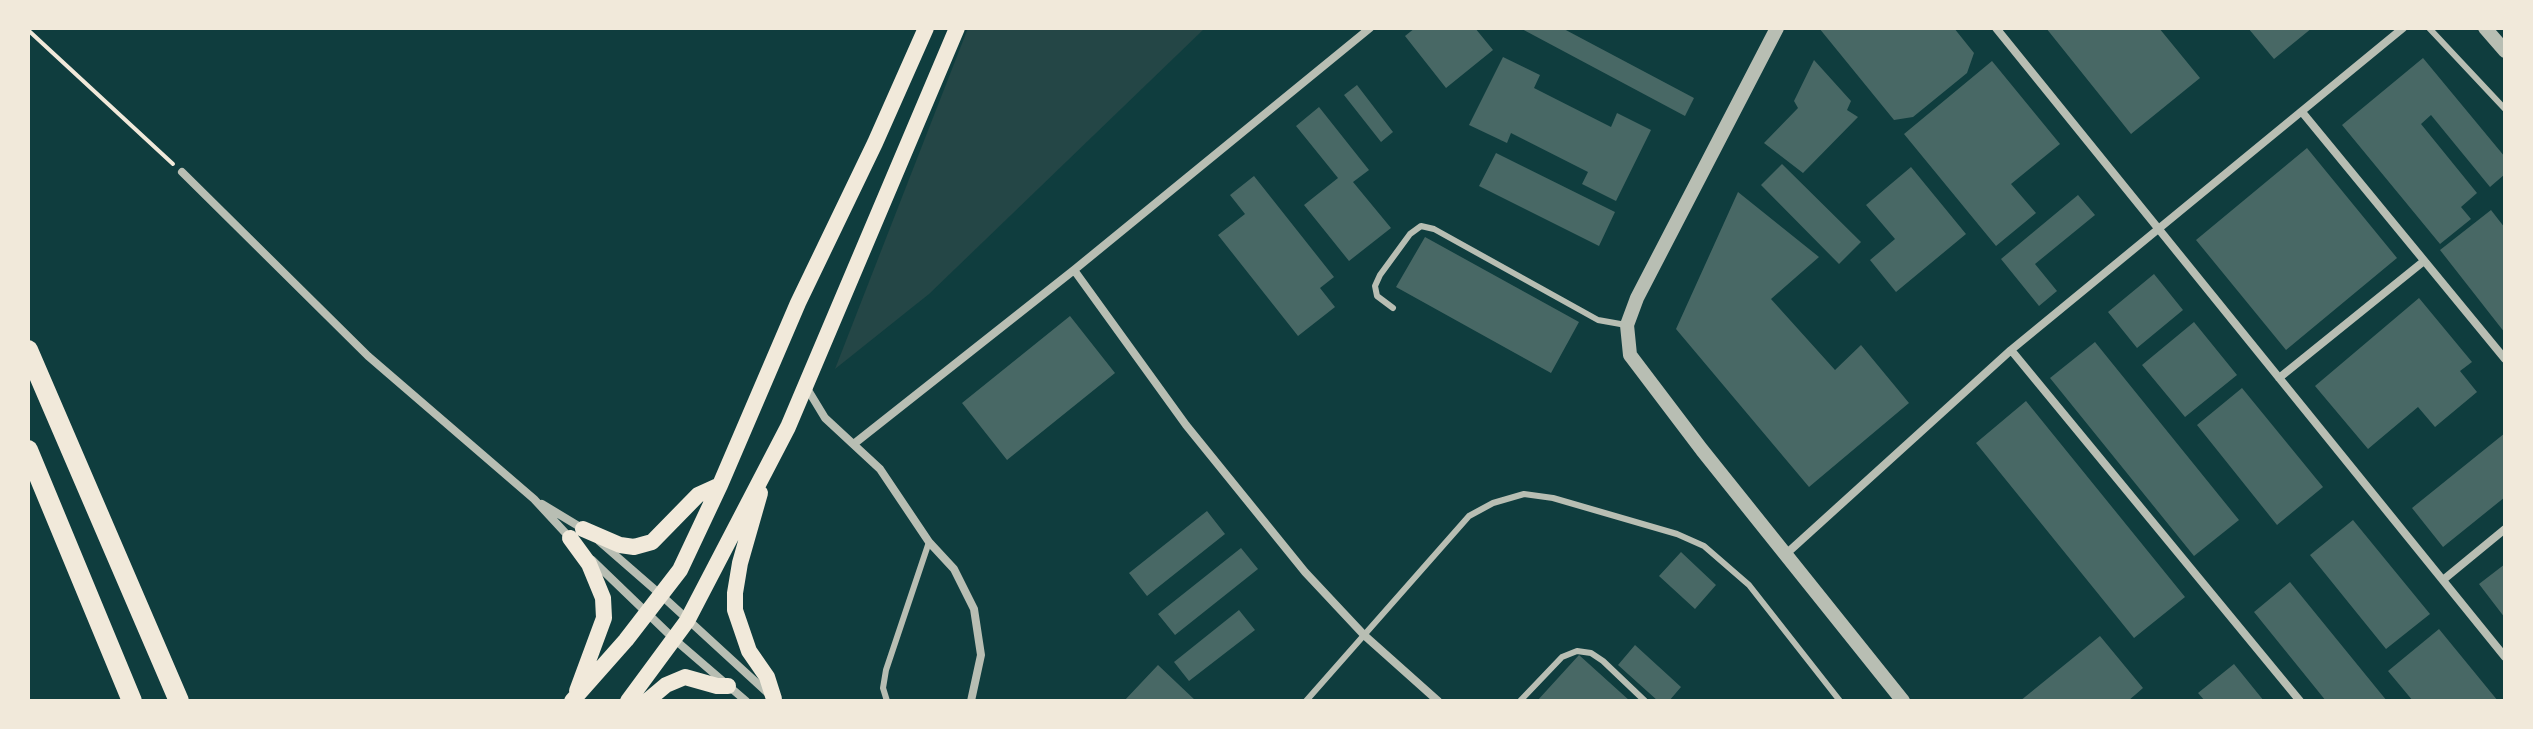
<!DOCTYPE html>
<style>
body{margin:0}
#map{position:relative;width:2533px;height:729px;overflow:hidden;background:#0f3d3e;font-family:Jost,sans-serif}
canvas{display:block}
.frame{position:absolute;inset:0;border:30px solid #f1e9da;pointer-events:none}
</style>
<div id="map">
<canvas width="2533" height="729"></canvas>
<div class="frame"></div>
</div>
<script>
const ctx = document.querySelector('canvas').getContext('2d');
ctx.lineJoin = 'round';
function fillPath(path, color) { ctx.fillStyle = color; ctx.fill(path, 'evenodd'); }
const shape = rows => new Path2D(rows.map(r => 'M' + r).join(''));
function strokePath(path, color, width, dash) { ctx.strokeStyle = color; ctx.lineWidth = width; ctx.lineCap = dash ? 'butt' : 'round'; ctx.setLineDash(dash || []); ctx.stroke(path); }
fillPath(shape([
 [968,28,1205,28,929,294,835,369]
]), '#244646');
fillPath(shape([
 [1415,28,1475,28,1493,50,1446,88,1405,36],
 [1520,28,1562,28,1694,98,1685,116],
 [1819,28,1954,28,1974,53,1967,73,1913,117,1894,120],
 [2046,28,2159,28,2200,78,2131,134],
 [2248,28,2312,28,2274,59],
 [1503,57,1540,75,1534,88,1611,127,1617,113,1651,130,1616,201,1582,184,1588,172,1511,133,1507,143,1469,125],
 [2423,58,2505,157,2505,174,2490,187,2431,115,2421,124,2477,193,2461,207,2471,219,2440,244,2342,125],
 [1814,60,1851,101,1847,110,1858,117,1803,173,1764,143,1798,108,1794,101],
 [1992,61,2060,144,2011,184,2036,213,1996,246,1904,134],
 [1357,85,1393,132,1381,142,1344,95],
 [1319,107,1369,170,1353,182,1391,228,1349,261,1304,205,1338,178,1296,126],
 [2307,148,2397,258,2286,350,2196,240],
 [1496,153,1615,212,1599,246,1479,186],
 [1782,164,1861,242,1839,264,1761,185],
 [1911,167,1966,234,1896,292,1870,260,1895,239,1866,205],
 [1254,176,1334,277,1320,288,1335,307,1298,336,1218,235,1245,214,1230,195],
 [1738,192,1819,257,1771,299,1835,370,1861,345,1909,403,1809,487,1676,329],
 [2078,195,2095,215,2035,264,2057,291,2039,306,2001,259],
 [2491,210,2505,228,2505,333,2440,250],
 [1425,237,1579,322,1551,373,1396,287],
 [2154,274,2183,310,2137,348,2108,312],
 [2419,298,2472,362,2460,371,2477,392,2435,427,2418,407,2368,449,2315,386],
 [1070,316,1115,373,1007,460,962,403],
 [2194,322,2237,375,2185,417,2142,365],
 [2095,342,2239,520,2194,556,2050,378],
 [2242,388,2323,487,2277,525,2197,425],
 [2026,401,2185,597,2134,638,1976,443],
 [2505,433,2505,497,2443,547,2412,508],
 [1207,511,1225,534,1147,596,1129,573],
 [2353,520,2430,614,2386,649,2310,555],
 [1241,548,1258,569,1175,635,1158,614],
 [1681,552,1716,585,1695,609,1659,576],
 [2505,564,2505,618,2479,584],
 [2290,582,2387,701,2326,701,2254,612],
 [1239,610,1255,630,1189,681,1174,662],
 [2439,629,2498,701,2413,701,2388,671],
 [2100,636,2143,688,2128,701,2020,701],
 [1635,645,1681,687,1669,701,1658,701,1618,665],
 [1579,655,1630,701,1537,701],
 [2234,664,2264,701,2205,701,2198,693],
 [1158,665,1196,701,1124,701]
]), '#486865');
strokePath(shape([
 [28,30,173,164]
]), '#f1e9da', 4);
strokePath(shape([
 [2429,28,2505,109],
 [1393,308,1377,296,1375,286,1380,275,1410,234,1421,226,1434,229,1598,320,1626,325],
 [887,701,883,688,886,670,929,542],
 [1306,701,1469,516,1493,503,1524,494,1553,498,1677,534,1704,546,1749,585,1840,701],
 [1520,701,1562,657,1577,651,1591,653,1603,661,1645,701]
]), '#b8beb3', 6);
strokePath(shape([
 [1996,28,2505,657],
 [2302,112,2505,359],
 [182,172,368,356,534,499,571,539],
 [1074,270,1186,425,1305,572,1364,635,1438,701],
 [2011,350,2300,701],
 [2279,378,2424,261],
 [809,386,808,390,825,418,880,469,929,542,954,569,974,609,981,655,971,701],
 [855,443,1074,270,1370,28],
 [542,504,585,530],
 [599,541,661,595,770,695],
 [1786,554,2011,350,2403,28],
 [592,560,674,639,746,701],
 [2443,580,2505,529]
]), '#b8beb3', 8);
strokePath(shape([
 [1777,28,1637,298,1627,325,1630,355,1702,450,1903,701],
 [2485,28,2505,51]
]), '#b8beb3', 14);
strokePath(shape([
 [760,493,740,563,735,593,735,610,749,651,767,677,774,699],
 [583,529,620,545,634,547,652,542,698,495,720,485],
 [570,538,589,564,603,598,604,618,577,691],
 [572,701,626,640,680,570,720,485,798,303,875,143,926,28],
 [628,701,687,621,788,427,957,28],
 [647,701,666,685,685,677,717,686,728,686]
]), '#f1e9da', 16);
strokePath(shape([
 [28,350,179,701],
 [28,450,132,701]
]), '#f1e9da', 20);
</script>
